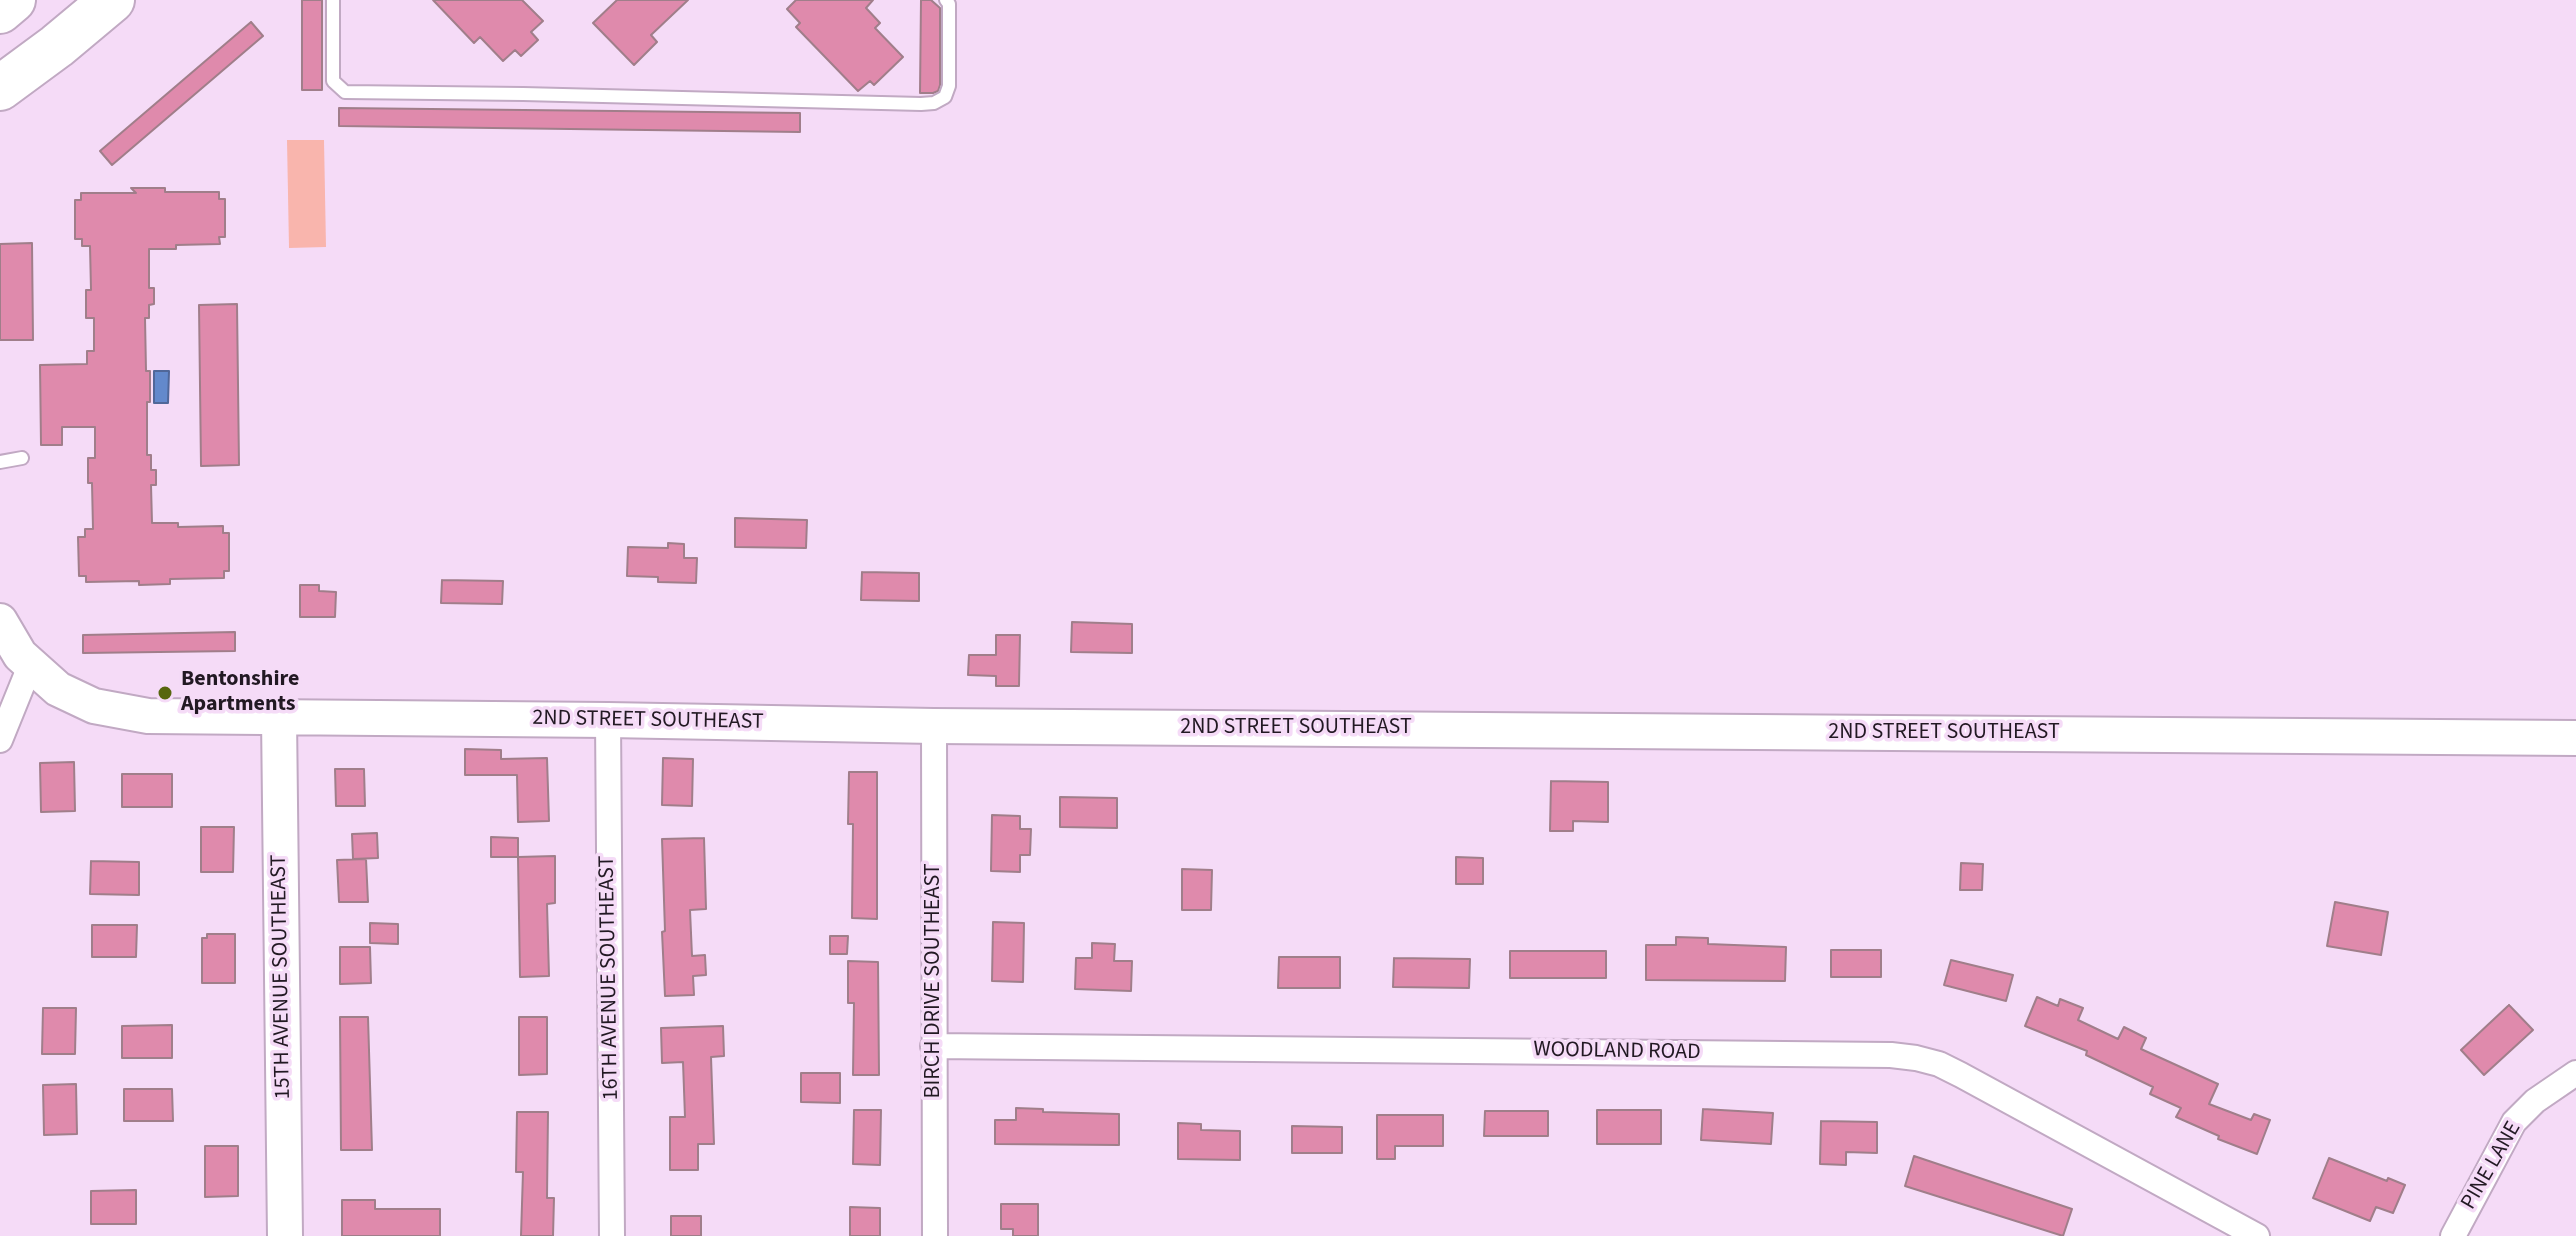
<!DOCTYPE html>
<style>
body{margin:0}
canvas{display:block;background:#f5dbf7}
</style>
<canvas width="2576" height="1236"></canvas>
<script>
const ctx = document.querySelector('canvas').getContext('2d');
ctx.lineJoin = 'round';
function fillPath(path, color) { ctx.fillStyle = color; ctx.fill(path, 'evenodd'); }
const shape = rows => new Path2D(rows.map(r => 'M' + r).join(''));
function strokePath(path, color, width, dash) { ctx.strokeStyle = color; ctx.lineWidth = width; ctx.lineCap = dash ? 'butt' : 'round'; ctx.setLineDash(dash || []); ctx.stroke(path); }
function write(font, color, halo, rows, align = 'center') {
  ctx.font = font + ' "Source Sans 3",sans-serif'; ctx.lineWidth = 7; ctx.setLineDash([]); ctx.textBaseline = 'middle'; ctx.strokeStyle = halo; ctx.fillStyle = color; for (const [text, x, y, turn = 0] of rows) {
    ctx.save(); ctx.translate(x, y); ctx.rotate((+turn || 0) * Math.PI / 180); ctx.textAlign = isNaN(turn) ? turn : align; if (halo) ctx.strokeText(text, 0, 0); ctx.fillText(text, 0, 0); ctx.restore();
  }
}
fillPath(shape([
 [287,140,324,140,326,247,289,248]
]), '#f9b5ad');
const water = shape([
 [154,371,169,371,168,403,154,403,154,371]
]);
fillPath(water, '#6389cc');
strokePath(water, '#506799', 2);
const building = shape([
 [302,0,322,0,322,90,302,90,302,0],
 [433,0,522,0,543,21,531,32,538,40,521,56,515,50,503,61,480,37,474,43,433,0],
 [617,0,688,0,651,35,657,42,634,65,593,23,617,0],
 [796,0,873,0,866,8,880,23,875,28,903,57,874,85,870,81,858,91,796,27,800,23,787,9,796,0],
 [921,0,931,0,940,8,940,85,938,91,933,93,920,93,921,0],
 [251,22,263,36,112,165,100,151,251,22],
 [339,108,800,113,800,132,339,126,339,108],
 [131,188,165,188,165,192,219,192,219,199,225,199,225,237,219,237,220,244,176,245,176,249,149,249,149,288,154,288,154,304,149,305,149,318,145,318,146,371,150,371,150,402,147,402,147,455,151,455,151,470,156,470,156,485,151,485,152,523,178,523,178,527,223,526,223,533,229,533,229,571,224,571,224,578,170,579,170,584,139,585,139,581,86,582,86,576,79,576,78,537,85,537,85,529,93,529,92,483,88,483,88,458,95,458,95,427,62,427,62,445,41,445,40,365,87,364,87,351,94,351,94,318,86,318,86,290,91,290,90,246,82,246,82,239,75,239,75,200,81,200,81,193,136,193,131,188],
 [32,243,33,340,0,340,0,244,32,243],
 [237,304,239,465,201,466,199,305,237,304],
 [735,518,807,520,806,548,735,547,735,518],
 [668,543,684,544,684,558,697,558,696,583,658,582,658,577,627,576,628,547,668,548,668,543],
 [862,572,919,573,919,601,861,600,862,572],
 [442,580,503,581,502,604,441,603,442,580],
 [300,585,319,585,319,591,336,592,335,617,300,617,300,585],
 [1072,622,1132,624,1132,653,1071,652,1072,622],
 [235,632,235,651,83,653,83,635,235,632],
 [996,635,1020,635,1019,686,996,686,996,676,968,675,969,655,996,655,996,635],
 [465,749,501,750,501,759,547,758,549,821,518,822,517,775,465,775,465,749],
 [663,758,693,759,692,806,662,805,663,758],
 [74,762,75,811,41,812,40,763,74,762],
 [335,769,364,769,365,806,336,806,335,769],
 [849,772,877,772,877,919,852,918,853,824,848,824,849,772],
 [122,774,172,774,172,807,122,807,122,774],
 [1551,781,1608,782,1608,822,1573,821,1573,831,1550,831,1551,781],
 [1060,797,1117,798,1117,828,1060,827,1060,797],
 [992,815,1020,816,1020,829,1031,829,1030,855,1020,855,1020,872,991,871,992,815],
 [201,827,234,827,233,872,201,872,201,827],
 [377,833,378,858,353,859,352,834,377,833],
 [491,837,518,838,518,857,491,857,491,837],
 [704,838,706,909,690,910,692,956,705,955,706,975,693,976,694,995,665,996,662,932,665,931,662,839,704,838],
 [555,856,555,903,547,904,549,976,520,977,518,857,555,856],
 [1456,857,1483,858,1483,884,1456,884,1456,857],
 [366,859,368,902,339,902,337,860,366,859],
 [91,861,139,862,139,895,90,894,91,861],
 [1961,863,1983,864,1982,890,1960,890,1961,863],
 [1182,869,1212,870,1211,910,1182,910,1182,869],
 [2335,902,2388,912,2381,955,2327,946,2335,902],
 [993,922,1024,923,1023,982,992,981,993,922],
 [370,923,398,924,398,944,370,943,370,923],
 [92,925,137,925,136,957,92,957,92,925],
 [207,934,235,934,235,983,202,983,202,938,207,938,207,934],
 [830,936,848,936,847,954,830,954,830,936],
 [1676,937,1708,938,1708,944,1786,947,1785,981,1646,980,1646,945,1676,945,1676,937],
 [1092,943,1115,944,1114,961,1132,961,1131,991,1075,989,1076,958,1092,958,1092,943],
 [340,947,370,947,371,983,340,984,340,947],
 [1831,950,1881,950,1881,977,1831,977,1831,950],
 [1510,951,1606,951,1606,978,1510,978,1510,951],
 [1279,957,1340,957,1340,988,1278,988,1279,957],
 [1394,958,1470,959,1469,988,1393,987,1394,958],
 [1951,960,2013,975,2006,1001,1944,985,1951,960],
 [848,961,878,962,879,1075,853,1075,854,1003,848,1003,848,961],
 [2037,997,2058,1006,2060,999,2083,1008,2078,1020,2118,1039,2124,1027,2146,1038,2141,1049,2218,1084,2209,1104,2251,1120,2254,1114,2270,1120,2257,1154,2218,1139,2219,1136,2176,1117,2181,1108,2150,1094,2153,1087,2086,1055,2087,1051,2025,1026,2037,997],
 [2509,1005,2533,1030,2484,1075,2461,1050,2509,1005],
 [43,1008,76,1008,75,1054,42,1054,43,1008],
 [340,1017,368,1017,372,1150,341,1150,340,1017],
 [519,1017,547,1017,547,1074,519,1075,519,1017],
 [172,1025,172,1058,122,1058,122,1026,172,1025],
 [723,1026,724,1056,711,1057,714,1144,698,1144,698,1170,670,1170,670,1117,685,1117,683,1062,662,1063,661,1028,723,1026],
 [801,1073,840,1073,840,1103,801,1102,801,1073],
 [76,1084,77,1134,44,1135,43,1085,76,1084],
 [124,1089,172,1089,173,1121,124,1121,124,1089],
 [1016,1108,1043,1109,1043,1112,1119,1114,1119,1145,995,1144,995,1120,1016,1120,1016,1108],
 [1703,1109,1773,1113,1771,1144,1701,1140,1703,1109],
 [854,1110,881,1110,880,1165,853,1164,854,1110],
 [1597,1110,1661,1110,1661,1144,1597,1144,1597,1110],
 [1485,1111,1548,1111,1548,1136,1484,1136,1485,1111],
 [517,1112,548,1112,547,1198,554,1198,553,1236,521,1236,523,1172,516,1172,517,1112],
 [1377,1115,1443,1115,1443,1146,1395,1146,1395,1159,1377,1159,1377,1115],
 [1821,1121,1877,1122,1877,1153,1846,1152,1846,1165,1820,1164,1821,1121],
 [1178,1123,1201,1124,1201,1130,1240,1131,1240,1160,1178,1159,1178,1123],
 [1292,1126,1342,1127,1342,1153,1292,1153,1292,1126],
 [205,1146,238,1146,238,1196,205,1197,205,1146],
 [1914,1156,2072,1209,2063,1236,1905,1186,1914,1156],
 [2329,1158,2387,1181,2388,1178,2405,1185,2393,1213,2376,1207,2370,1221,2313,1198,2329,1158],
 [136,1190,136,1224,91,1224,91,1191,136,1190],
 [342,1200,375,1200,375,1209,440,1209,440,1236,342,1236,342,1200],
 [1001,1204,1038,1204,1038,1236,1013,1236,1013,1229,1001,1229,1001,1204],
 [850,1207,880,1208,880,1236,850,1236,850,1207],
 [671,1216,701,1216,701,1236,671,1236,671,1216]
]);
fillPath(building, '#df8aac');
strokePath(building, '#a07e8a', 2);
const lane = shape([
 [333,0,333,81,345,92,523,94,921,104,934,103,945,97,949,86,949,4,946,0],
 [0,462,22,458]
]);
const street = shape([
 [608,720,612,1236],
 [934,726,935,1236],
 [0,740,30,666],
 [933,1046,1891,1055,1916,1058,1939,1064,1961,1075,2257,1236],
 [2453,1236,2514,1122,2535,1101,2576,1073]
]);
const secondary = shape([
 [0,621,20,655,58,689,94,706,148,716,608,720,934,726,2576,738],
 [279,717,285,1236]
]);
const highway = shape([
 [0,11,13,0],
 [0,88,57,46,112,0]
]);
strokePath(lane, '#c1a9c3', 16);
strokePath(street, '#c1a9c3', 28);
strokePath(secondary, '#c1a9c3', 38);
strokePath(highway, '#c1a9c3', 48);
strokePath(lane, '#fff', 12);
strokePath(street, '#fff', 24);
strokePath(secondary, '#fff', 34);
strokePath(highway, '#fff', 44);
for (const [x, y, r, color] of [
 [165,693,8,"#57660e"]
]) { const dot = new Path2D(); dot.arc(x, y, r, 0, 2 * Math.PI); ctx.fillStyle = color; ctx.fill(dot); strokePath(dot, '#f5dbf7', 3); }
write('bold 22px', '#221923', '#f5dbf7', [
 ["Bentonshire",181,680],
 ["Apartments",181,705]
], 'left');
write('22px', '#221923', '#f5dbf7', [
 ["2ND STREET SOUTHEAST",648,721,1],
 ["2ND STREET SOUTHEAST",1296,728],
 ["2ND STREET SOUTHEAST",1944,733],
 ["15TH AVENUE SOUTHEAST",282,977,-91],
 ["16TH AVENUE SOUTHEAST",610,978,-91],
 ["BIRCH DRIVE SOUTHEAST",934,981,-90],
 ["WOODLAND ROAD",1617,1052,1],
 ["PINE LANE",2492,1166,-60]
]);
</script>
